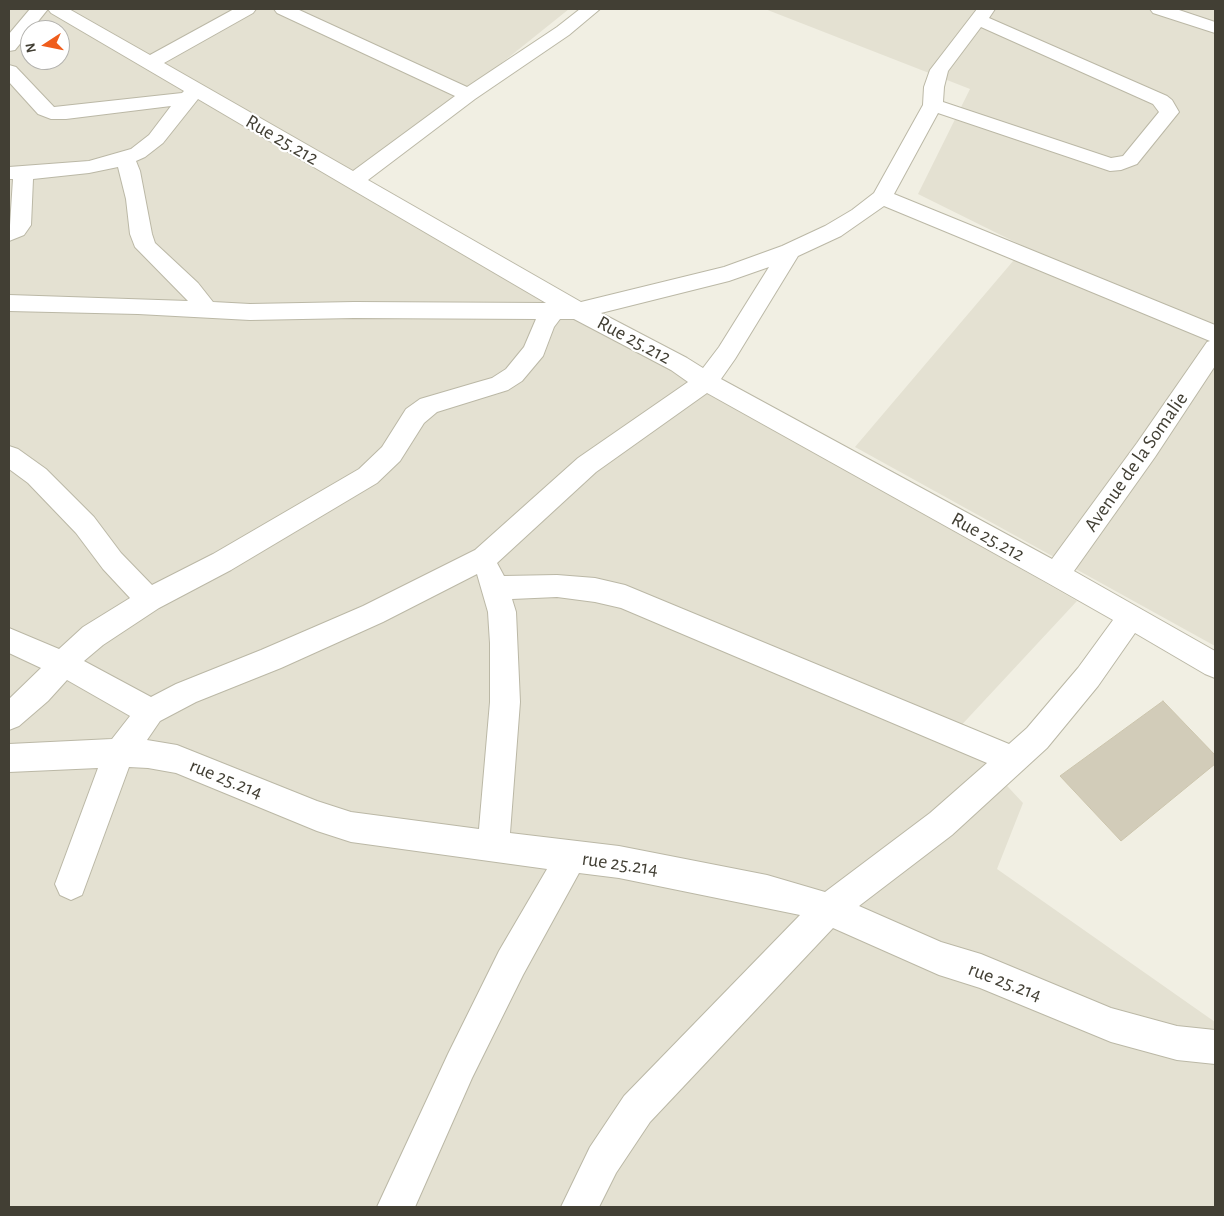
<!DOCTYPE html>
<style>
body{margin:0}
#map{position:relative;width:1224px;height:1216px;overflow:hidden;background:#f1efe3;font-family:"Alegreya Sans",sans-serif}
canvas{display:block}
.frame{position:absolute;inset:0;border:10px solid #423f34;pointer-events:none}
.north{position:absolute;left:20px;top:20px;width:50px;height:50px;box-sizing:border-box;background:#fff;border:1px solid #b3b2ae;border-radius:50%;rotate:259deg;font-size:14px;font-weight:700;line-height:20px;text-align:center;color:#423f34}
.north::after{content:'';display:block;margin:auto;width:18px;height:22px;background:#ef5d1c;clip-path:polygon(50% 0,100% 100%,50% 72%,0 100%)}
</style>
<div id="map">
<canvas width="1224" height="1216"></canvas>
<div class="frame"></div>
<div class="north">N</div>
</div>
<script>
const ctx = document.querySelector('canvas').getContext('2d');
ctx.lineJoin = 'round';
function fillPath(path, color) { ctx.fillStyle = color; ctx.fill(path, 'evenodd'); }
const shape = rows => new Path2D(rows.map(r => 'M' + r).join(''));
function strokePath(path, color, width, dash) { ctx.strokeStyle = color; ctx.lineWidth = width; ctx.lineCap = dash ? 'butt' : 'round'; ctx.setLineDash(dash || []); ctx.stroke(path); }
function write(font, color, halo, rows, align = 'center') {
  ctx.font = font + ' "Alegreya Sans",sans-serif'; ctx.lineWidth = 4.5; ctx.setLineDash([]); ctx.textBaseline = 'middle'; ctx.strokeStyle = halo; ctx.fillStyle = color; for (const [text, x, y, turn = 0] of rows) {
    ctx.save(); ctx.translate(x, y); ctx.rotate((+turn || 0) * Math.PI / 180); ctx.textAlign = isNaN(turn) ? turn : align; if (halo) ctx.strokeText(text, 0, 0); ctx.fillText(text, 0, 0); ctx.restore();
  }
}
fillPath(shape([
 [9,9,569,9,351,184,1077,601,956,731,1023,803,997,869,1215,1022,1215,1207,9,1207],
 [30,30,60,30,60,60,30,60],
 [765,9,1215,9,1215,646,855,447,1025,247,918,194,970,89]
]), '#e4e1d2');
const building = shape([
 [1163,701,1215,755,1215,764,1121,841,1060,776,1163,701]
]);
fillPath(building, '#d2ccb9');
strokePath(building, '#ccc5ad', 1);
const minor = shape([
 [30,9,48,9,15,50,9,51,9,34,30,9],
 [48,9,69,9,150,55,234,9,256,9,253,13,164,63,353,171,455,96,277,13,274,9,297,9,467,87,557,27,580,9,600,9,569,35,475,99,368,180,581,302,724,267,782,246,825,226,852,210,874,193,923,105,924,87,930,70,977,9,995,9,989,18,1167,96,1172,100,1179,112,1137,164,1121,170,1110,171,938,113,894,194,1215,325,1215,366,1155,457,1074,571,1215,651,1215,678,1205,674,1135,633,1098,686,1047,748,952,835,859,906,941,942,981,954,1111,1008,1177,1026,1215,1030,1215,1064,1177,1060,1111,1042,980,988,939,975,833,928,650,1122,616,1173,599,1207,561,1207,590,1147,624,1096,800,915,619,878,579,873,523,975,472,1078,415,1207,377,1207,448,1054,499,951,547,869,351,842,317,831,176,773,148,768,129,767,82,895,71,900,60,895,55,884,98,768,9,772,9,744,112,739,130,716,67,680,48,701,19,726,9,730,9,699,41,668,9,653,9,628,59,649,83,627,130,598,103,569,76,533,28,483,9,469,9,446,18,449,46,469,94,517,121,553,152,585,213,554,359,469,382,447,406,409,420,399,478,382,492,378,506,369,524,347,536,319,354,318,250,320,138,314,9,311,9,295,188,301,135,247,130,234,126,199,118,167,89,173,33,179,31,225,24,235,9,241,13,179,9,179,9,167,89,161,131,149,149,135,171,106,66,119,51,119,38,114,9,82,9,65,16,67,54,107,182,93,184,91,51,13,48,9],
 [981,27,1153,104,1159,112,1123,156,1111,158,943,102,944,87,948,71,981,27],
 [198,99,346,186,546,303,354,302,250,304,213,302,198,283,155,243,152,234,140,171,136,161,145,157,163,143,198,99],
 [884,206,1210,341,1207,342,1137,443,1052,559,721,379,735,359,798,256,841,236,884,206],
 [769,267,719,347,703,368,687,358,601,313,729,281,769,267],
 [560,319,574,319,671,370,688,382,578,458,475,550,363,606,261,650,176,684,151,697,84,661,103,645,159,608,231,570,377,483,400,461,424,423,437,412,508,390,522,381,543,356,554,327,560,319],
 [707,393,1046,582,1113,620,1078,668,1027,728,1009,744,625,585,595,578,557,575,504,576,497,563,596,472,707,393],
 [477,574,488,612,490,643,490,702,479,829,351,812,317,801,177,745,147,740,160,721,196,702,281,668,383,622,477,574],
 [557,597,595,602,621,608,987,763,930,813,825,892,767,875,619,846,510,833,520,702,516,612,512,599,557,597],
 [1150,9,1176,9,1215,22,1215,33,1153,13,1150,9]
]);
strokePath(minor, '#bbb8a6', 2);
fillPath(minor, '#fff');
write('20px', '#423f34', '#fff', [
 ["Rue 25.212",282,140,30],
 ["Rue 25.212",634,340,28],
 ["Avenue de la Somalie",1136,462,-55],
 ["Rue 25.212",988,537,29],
 ["rue 25.214",226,779,22],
 ["rue 25.214",620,864,8],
 ["rue 25.214",1005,982,21]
]);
</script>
